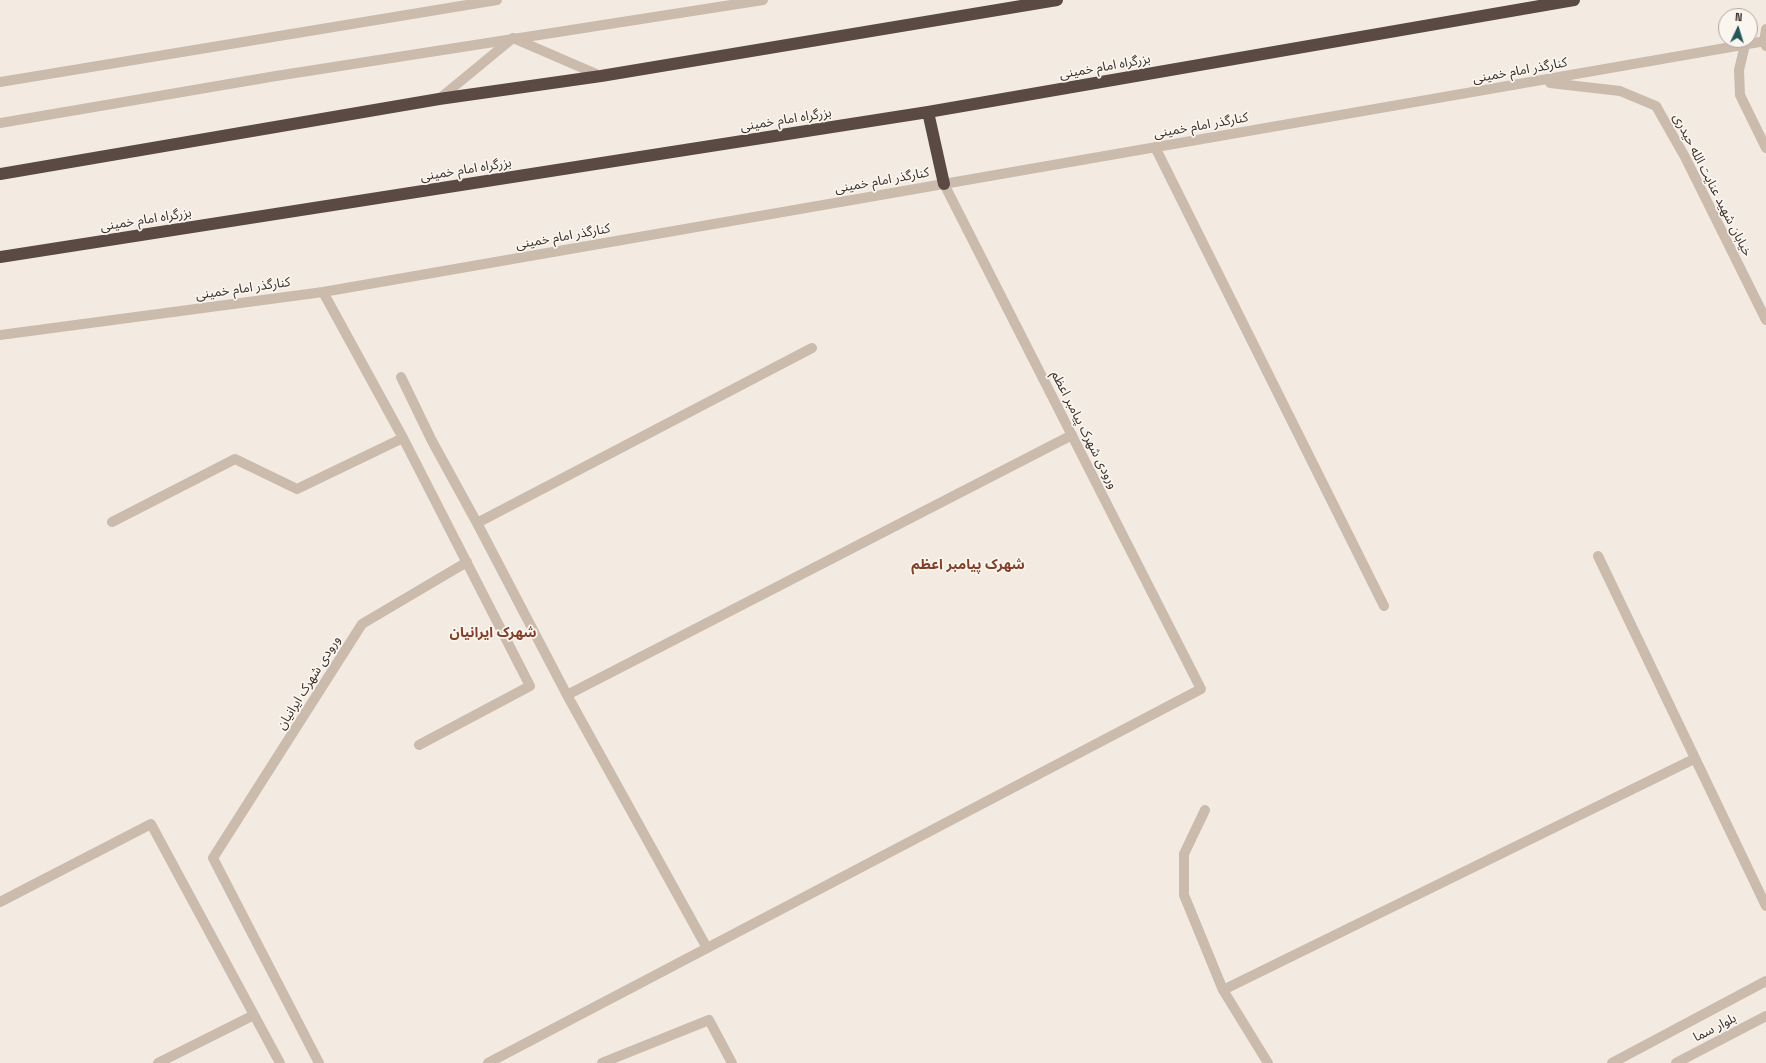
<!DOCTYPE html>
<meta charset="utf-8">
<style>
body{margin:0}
#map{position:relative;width:1766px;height:1063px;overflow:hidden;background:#f3ebe1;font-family:"Space Grotesk",sans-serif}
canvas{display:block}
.north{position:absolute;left:1718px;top:8px;width:40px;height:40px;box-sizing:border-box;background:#faf5ee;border:1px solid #ada6a0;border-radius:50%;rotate:4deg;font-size:11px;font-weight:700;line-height:16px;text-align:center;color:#3a302b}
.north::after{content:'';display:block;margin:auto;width:14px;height:18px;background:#22565a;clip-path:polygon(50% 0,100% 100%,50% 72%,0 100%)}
</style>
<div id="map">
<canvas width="1766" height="1063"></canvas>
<div class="north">N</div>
</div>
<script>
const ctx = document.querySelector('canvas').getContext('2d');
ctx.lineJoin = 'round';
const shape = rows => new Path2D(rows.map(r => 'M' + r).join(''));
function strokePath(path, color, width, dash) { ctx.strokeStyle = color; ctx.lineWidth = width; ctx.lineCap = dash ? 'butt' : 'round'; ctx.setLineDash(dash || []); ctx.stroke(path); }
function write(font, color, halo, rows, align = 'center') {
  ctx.font = font + ' "Space Grotesk","Noto Sans Arabic",sans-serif'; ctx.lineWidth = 3.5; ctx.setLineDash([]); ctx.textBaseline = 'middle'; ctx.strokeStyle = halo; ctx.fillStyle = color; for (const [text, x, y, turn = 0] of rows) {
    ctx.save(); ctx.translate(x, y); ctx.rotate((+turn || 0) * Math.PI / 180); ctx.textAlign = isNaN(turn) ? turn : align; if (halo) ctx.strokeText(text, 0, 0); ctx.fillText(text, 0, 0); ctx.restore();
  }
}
strokePath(shape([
 [1766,29,1764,42,1766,46],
 [513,38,601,76],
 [1745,45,1739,70,1740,95,1766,148],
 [0,82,497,0],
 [1550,83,1620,91,1656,106,1685,157,1766,320],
 [439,99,513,38],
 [0,123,276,76,763,0],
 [1155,147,1384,606],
 [323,292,403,438,530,686,419,745],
 [0,335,323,292,1766,41],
 [401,377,432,441,477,523,567,695,707,948],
 [112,522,235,459,297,489,403,438],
 [477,523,812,348],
 [1598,556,1766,906],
 [567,695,1072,435],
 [1205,810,1184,854,1184,895,1223,990,1268,1063],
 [0,902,151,824,280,1063],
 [1223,990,1694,759],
 [158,1063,254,1015],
 [319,1063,213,858,362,624,467,562],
 [488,1063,1201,689,944,184],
 [602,1063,709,1020,732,1063],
 [1612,1063,1766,981],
 [1676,1063,1766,1016]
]), '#cbbbad', 10);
strokePath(shape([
 [928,112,944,184],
 [0,174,439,99,601,76,1057,0],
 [0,257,928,112,1574,0]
]), '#5a4a43', 12);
write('13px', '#3a302b', '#faf5ee', [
 ["بزرگراه امام خمینی",1105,67,-10],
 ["کنارگذر امام خمینی",1520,71,-10],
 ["بزرگراه امام خمینی",786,120,-9],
 ["کنارگذر امام خمینی",1201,126,-10],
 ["بزرگراه امام خمینی",466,170,-9],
 ["کنارگذر امام خمینی",882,181,-10],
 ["خیابان شهید عنایت الله حیدری",1712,185,63],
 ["بزرگراه امام خمینی",146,220,-9],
 ["کنارگذر امام خمینی",563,237,-10],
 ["کنارگذر امام خمینی",243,289,-8],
 ["ورودی شهرک پیامبر اعظم",1084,430,63],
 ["ورودی شهرک ایرانیان",309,683,-58],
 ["بلوار سما",1715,1028,-27]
]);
write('bold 14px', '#863f27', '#faf5ee', [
 ["شهرک پیامبر اعظم",968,565],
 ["شهرک ایرانیان",493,633]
]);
</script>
